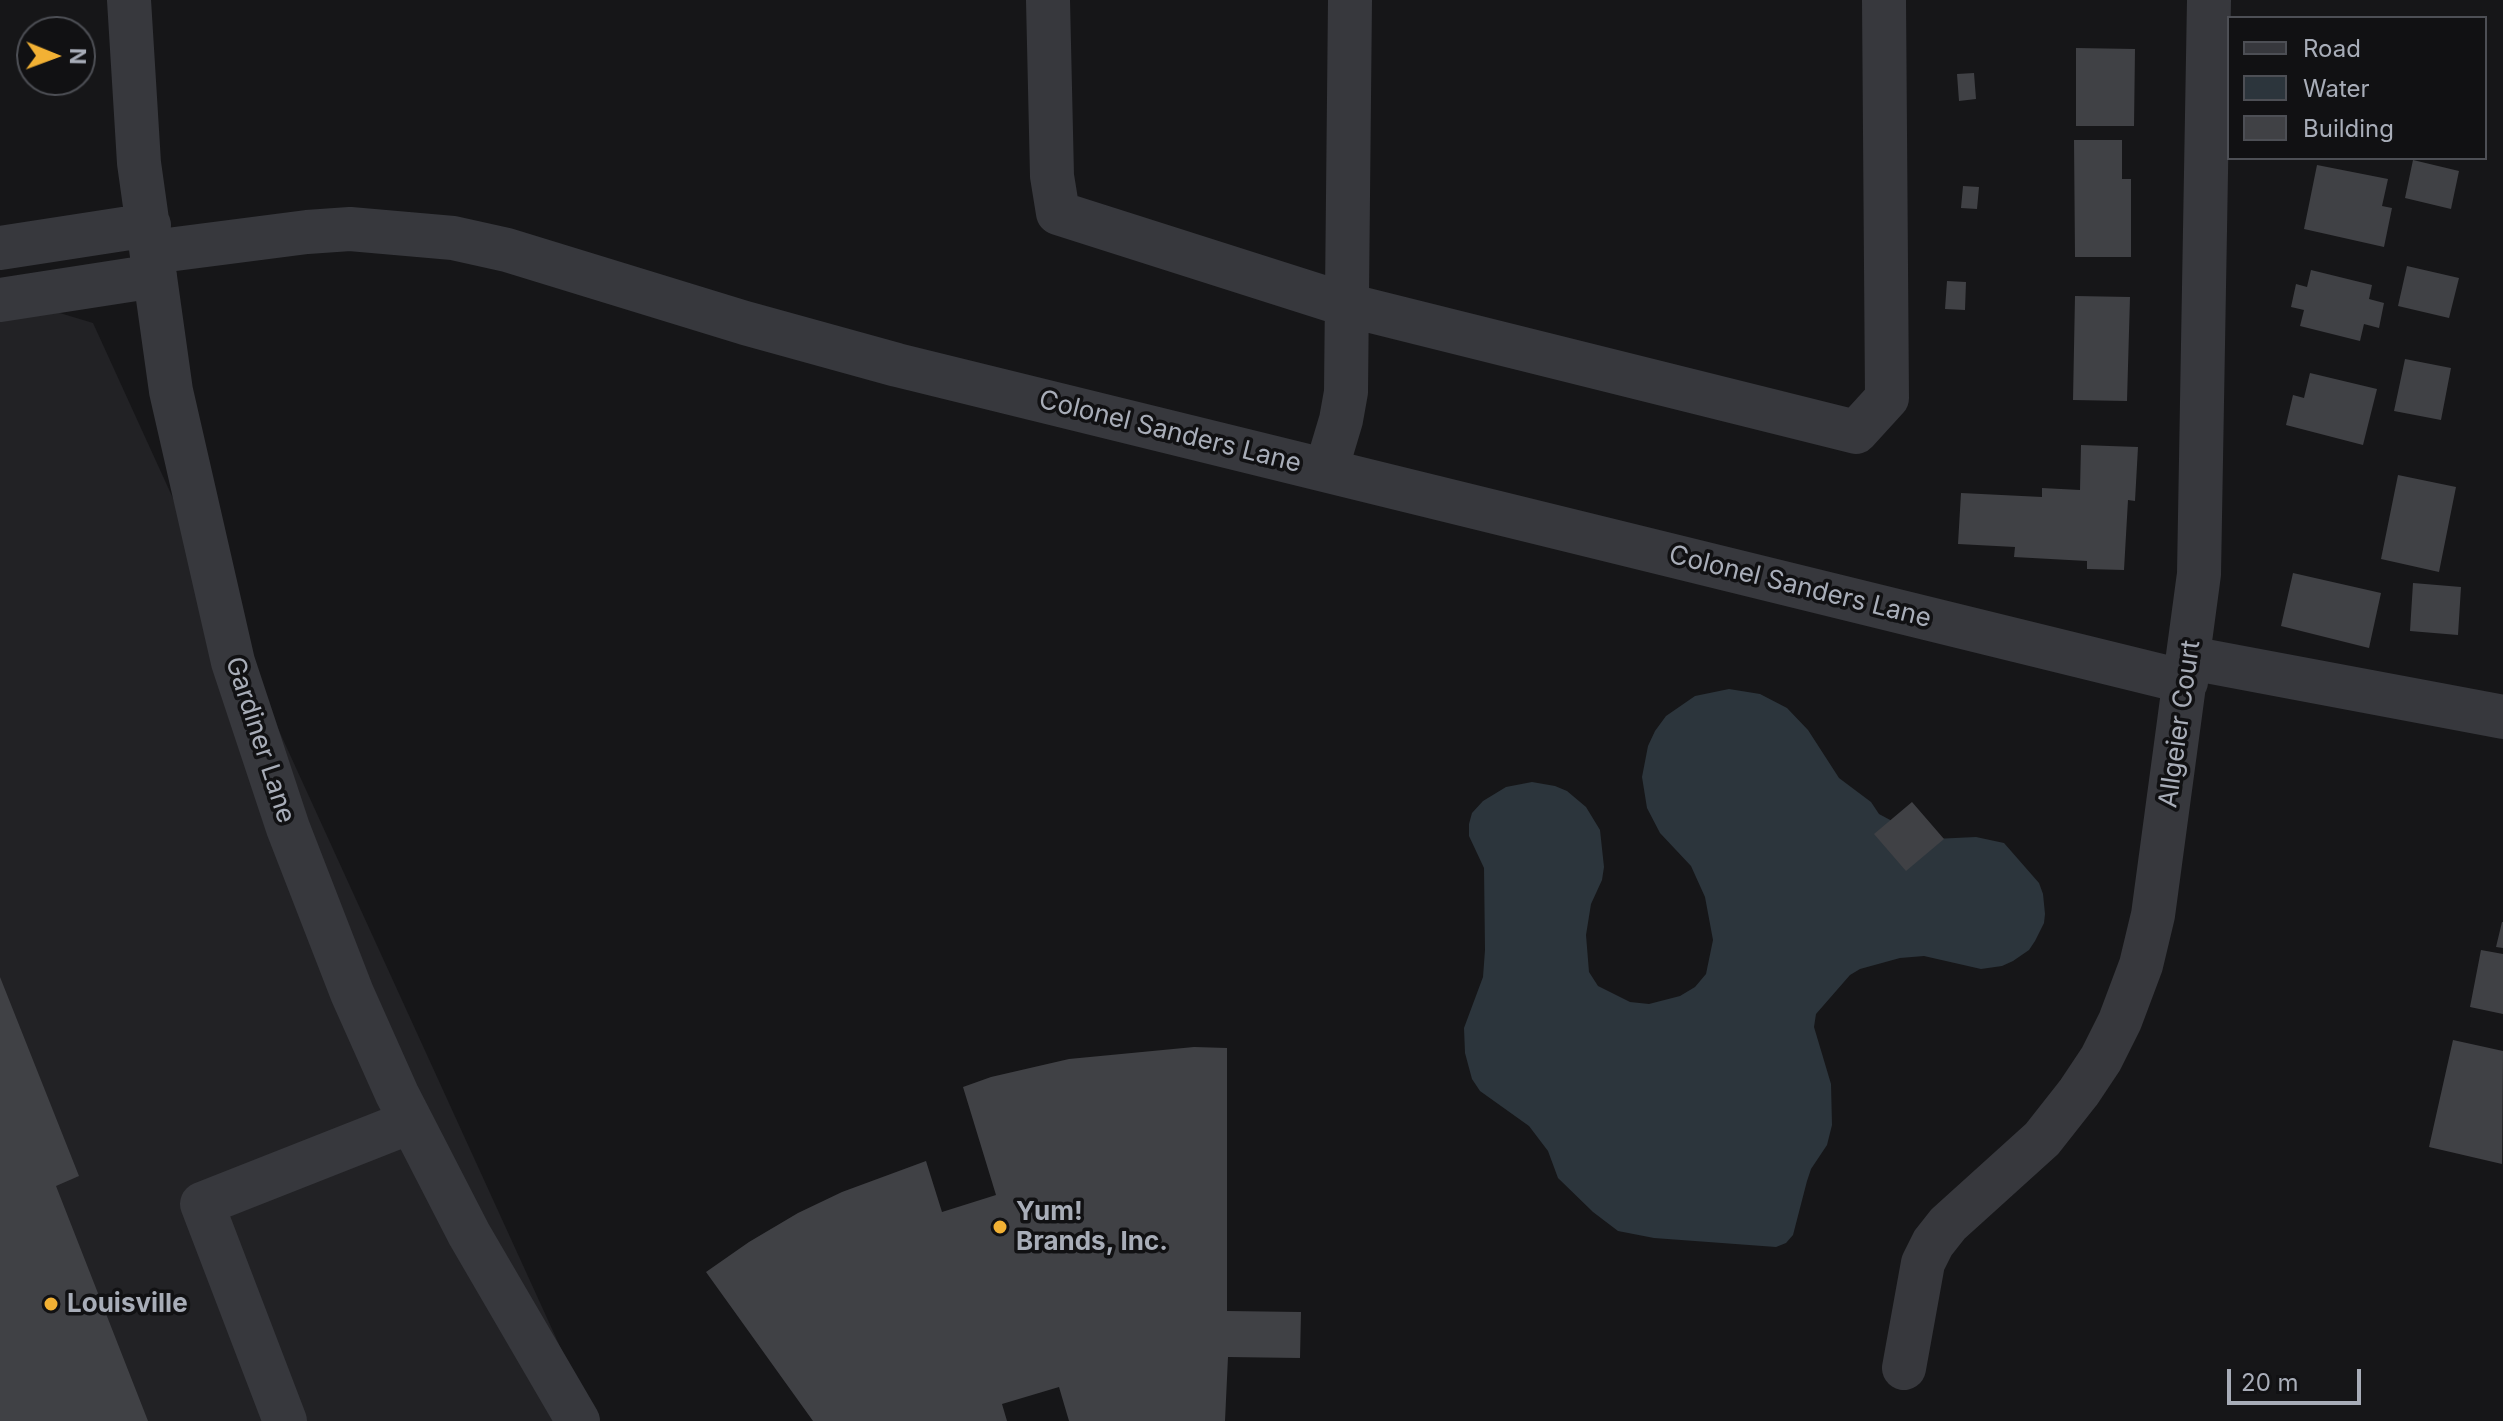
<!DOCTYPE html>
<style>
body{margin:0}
#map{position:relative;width:2503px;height:1421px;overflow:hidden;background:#161618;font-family:Inter,sans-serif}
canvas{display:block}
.legend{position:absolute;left:2227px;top:16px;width:260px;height:144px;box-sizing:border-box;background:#111113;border:2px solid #4d4f55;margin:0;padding:10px 14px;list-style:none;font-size:24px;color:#a8adb8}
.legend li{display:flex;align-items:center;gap:16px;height:40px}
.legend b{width:40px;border:2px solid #4d4f55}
.north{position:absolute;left:16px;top:16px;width:80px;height:80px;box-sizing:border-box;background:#111113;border:2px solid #4d4f55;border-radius:50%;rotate:91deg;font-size:22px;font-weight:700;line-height:32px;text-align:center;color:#a8adb8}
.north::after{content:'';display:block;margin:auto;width:28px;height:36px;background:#f2b134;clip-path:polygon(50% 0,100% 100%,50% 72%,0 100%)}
.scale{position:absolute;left:2227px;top:1369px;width:134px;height:36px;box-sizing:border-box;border:4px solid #a8adb8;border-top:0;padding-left:10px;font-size:24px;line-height:28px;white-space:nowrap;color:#a8adb8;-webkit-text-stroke:6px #111113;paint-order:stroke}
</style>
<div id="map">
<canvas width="2503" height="1421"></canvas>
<ul class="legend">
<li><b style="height:10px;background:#37383d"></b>Road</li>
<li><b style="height:22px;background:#2c353c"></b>Water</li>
<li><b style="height:22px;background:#404145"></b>Building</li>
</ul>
<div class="north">N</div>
<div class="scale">20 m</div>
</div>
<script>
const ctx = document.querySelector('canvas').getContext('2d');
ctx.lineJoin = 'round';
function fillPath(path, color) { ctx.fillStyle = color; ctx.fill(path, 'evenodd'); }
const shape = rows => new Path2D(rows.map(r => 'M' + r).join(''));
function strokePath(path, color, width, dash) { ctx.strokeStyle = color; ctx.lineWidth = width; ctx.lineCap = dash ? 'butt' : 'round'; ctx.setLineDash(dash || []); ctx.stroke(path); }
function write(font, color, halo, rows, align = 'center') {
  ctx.font = font + ' Inter,sans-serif'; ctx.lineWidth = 7; ctx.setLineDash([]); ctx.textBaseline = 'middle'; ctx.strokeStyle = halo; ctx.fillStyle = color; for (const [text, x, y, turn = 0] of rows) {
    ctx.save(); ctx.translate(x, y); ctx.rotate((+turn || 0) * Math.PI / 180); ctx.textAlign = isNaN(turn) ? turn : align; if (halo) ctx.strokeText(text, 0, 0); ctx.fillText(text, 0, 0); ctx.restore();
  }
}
fillPath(shape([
 [0,295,93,323,594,1421,0,1421]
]), '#222225');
fillPath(shape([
 [1729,689,1760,694,1787,708,1808,730,1839,778,1871,802,1879,814,1920,836,1934,839,1976,837,2004,843,2039,883,2043,894,2045,914,2044,923,2035,941,2029,950,2013,961,2002,966,1981,969,1924,956,1900,958,1860,969,1850,975,1816,1014,1814,1027,1831,1084,1832,1125,1827,1145,1811,1169,1807,1181,1793,1235,1786,1243,1776,1247,1654,1238,1618,1231,1593,1212,1558,1178,1548,1151,1529,1126,1480,1091,1472,1079,1465,1053,1464,1028,1483,977,1485,950,1484,868,1469,836,1469,824,1472,813,1483,801,1506,787,1532,782,1555,786,1567,791,1586,807,1600,830,1604,867,1602,880,1591,904,1586,935,1589,972,1598,986,1630,1002,1649,1004,1680,996,1695,987,1706,974,1713,940,1705,897,1691,866,1660,833,1647,808,1642,777,1648,746,1655,731,1666,716,1695,696]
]), '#2c353c');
fillPath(shape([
 [2076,48,2135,49,2134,126,2076,126],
 [1974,73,1976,99,1959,101,1957,74],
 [2074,140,2122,140,2122,179,2131,179,2131,257,2075,257],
 [2413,160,2459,171,2451,209,2405,198],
 [2317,165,2388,179,2382,206,2392,208,2384,247,2304,229],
 [1963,186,1979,187,1977,209,1961,208],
 [2407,266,2459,278,2449,318,2398,306],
 [2311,270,2372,285,2369,299,2384,303,2379,328,2364,324,2360,341,2300,326,2304,310,2291,307,2296,284,2307,287],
 [1947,281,1966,282,1965,310,1945,309],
 [2075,296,2130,297,2127,401,2073,400],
 [2405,359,2451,368,2441,420,2394,411],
 [2310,373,2377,389,2363,445,2286,425,2293,395,2304,398],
 [2081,445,2138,447,2135,501,2128,500,2124,570,2087,569,2087,561,2014,557,2015,547,1958,544,1961,493,2042,497,2042,488,2080,490],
 [2398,475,2456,487,2439,572,2381,559],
 [2293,573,2381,593,2369,648,2281,626],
 [2413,583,2461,587,2458,635,2410,631],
 [1912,802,1944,839,1906,871,1874,834],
 [2502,922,2503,922,2503,948,2496,947],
 [2481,950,2503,954,2503,1014,2470,1007],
 [0,977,79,1176,56,1186,148,1421,0,1421],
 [2453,1040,2503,1051,2502,1164,2429,1147],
 [1194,1047,1227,1048,1227,1311,1301,1312,1300,1358,1228,1357,1225,1421,1069,1421,1059,1387,1002,1404,1007,1421,813,1421,706,1272,749,1242,798,1213,842,1192,926,1161,942,1212,996,1195,963,1087,991,1077,1069,1059]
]), '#404145');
strokePath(shape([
 [129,0,139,163,171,391,233,662,288,828,352,993,397,1094,469,1234,578,1421],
 [1048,0,1052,176,1058,213,1347,305,1856,432,1887,398,1884,0],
 [0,248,149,225],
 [152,252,307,232,350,229,453,238,507,250,745,323,897,365,2186,682],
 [0,300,155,276],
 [1326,470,1341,420,1346,392,1350,0],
 [2190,658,2503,717],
 [1904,1368,1923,1263,1933,1243,1948,1224,2042,1139,2079,1092,2101,1059,2120,1021,2141,965,2153,915,2199,574,2209,0],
 [285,1421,202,1204,410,1122]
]), '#37383d', 44);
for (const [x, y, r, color] of [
 [1000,1227,8,"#f2b134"],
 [51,1304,8,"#f2b134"]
]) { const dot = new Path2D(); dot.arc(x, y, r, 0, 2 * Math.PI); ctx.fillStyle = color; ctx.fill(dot); strokePath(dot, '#111113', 3); }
write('26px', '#a8adb8', '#111113', [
 ["Colonel Sanders Lane",1170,432,14],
 ["Colonel Sanders Lane",1800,587,14],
 ["Allgeier Court",2180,724,-82],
 ["Gardiner Lane",260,740,72]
]);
write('bold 26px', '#a8adb8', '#111113', [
 ["Yum!",1016,1212],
 ["Brands, Inc.",1016,1242],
 ["Louisville",67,1304]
], 'left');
</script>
